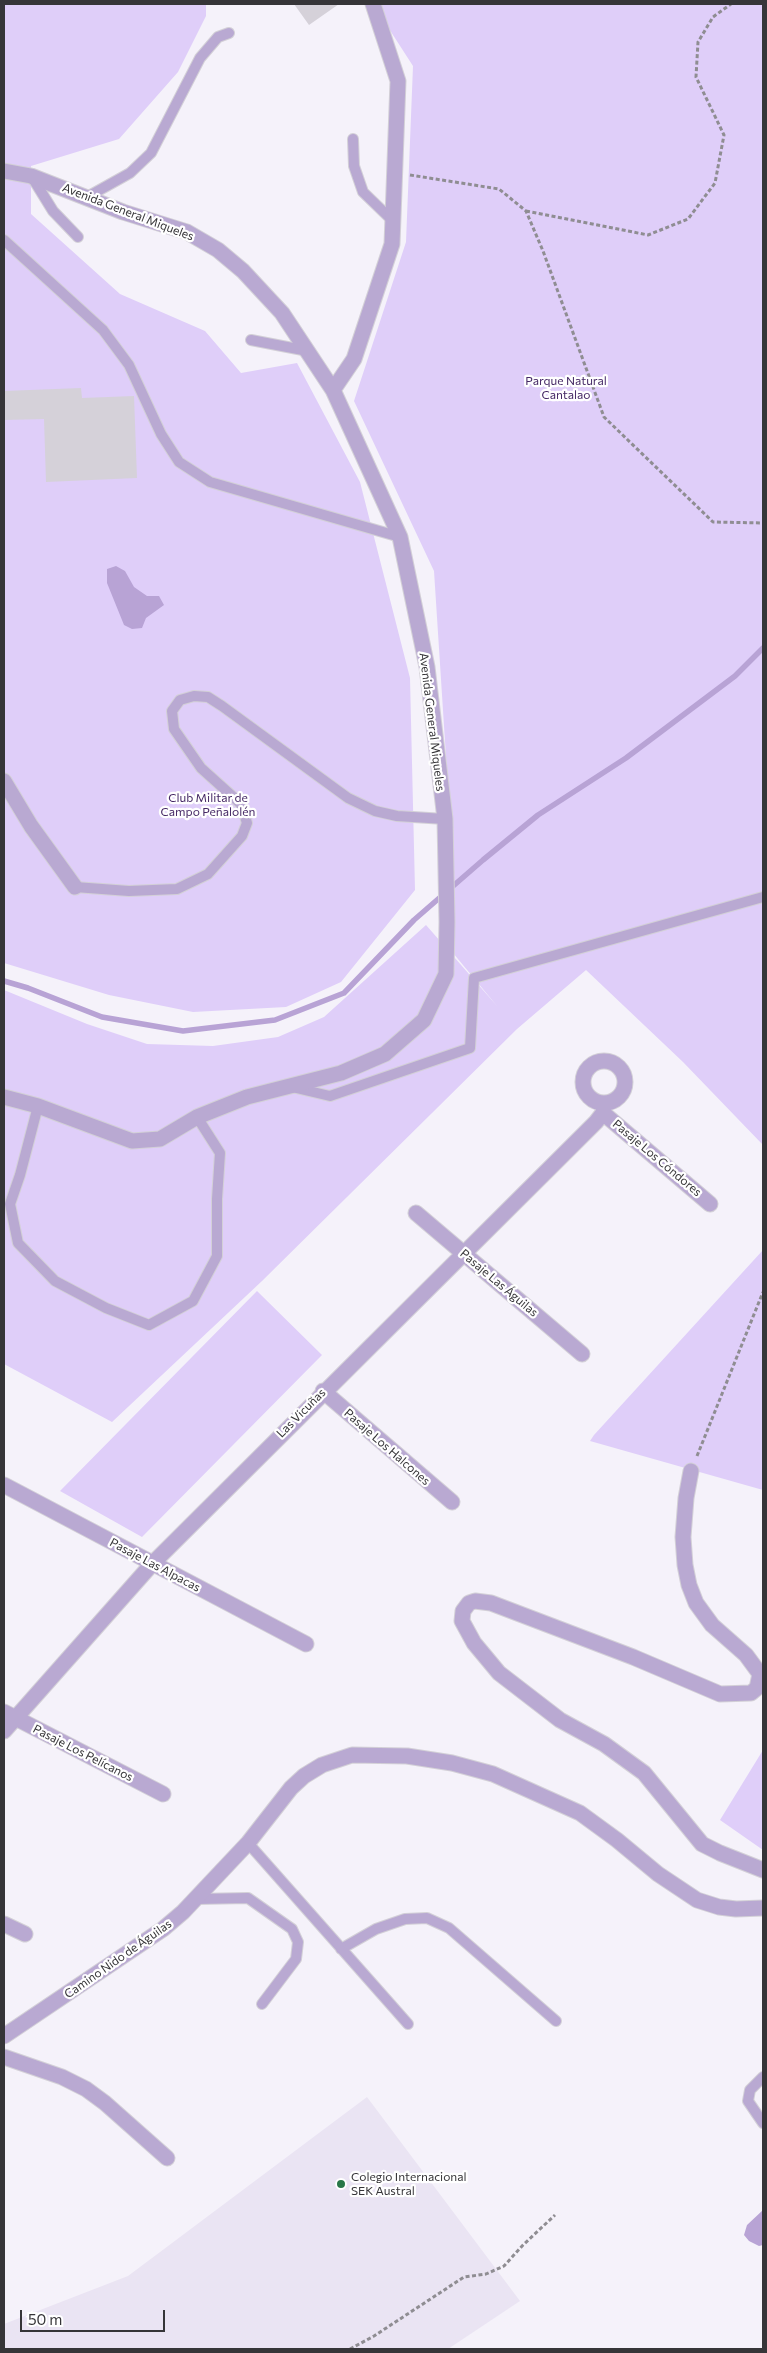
<!DOCTYPE html>
<meta charset="utf-8">
<style>
body{margin:0}
#map{position:relative;width:767px;height:2353px;overflow:hidden;background:#f5f2fa;font-family:Commissioner,sans-serif}
canvas{display:block}
.frame{position:absolute;inset:0;border:5px solid #363538;pointer-events:none}
.scale{position:absolute;left:20px;top:2310px;width:145px;height:22px;box-sizing:border-box;border:2px solid #363538;border-top:0;padding-left:6px;font-size:15px;line-height:18px;white-space:nowrap;color:#363538;-webkit-text-stroke:4px #fff;paint-order:stroke}
</style>
<div id="map">
<canvas width="767" height="2353"></canvas>
<div class="frame"></div>
<div class="scale">50 m</div>
</div>
<script>
const ctx = document.querySelector('canvas').getContext('2d');
ctx.lineJoin = 'round';
function fillPath(path, color) { ctx.fillStyle = color; ctx.fill(path, 'evenodd'); }
const shape = rows => new Path2D(rows.map(r => 'M' + r).join(''));
function strokePath(path, color, width, dash) { ctx.strokeStyle = color; ctx.lineWidth = width; ctx.lineCap = dash ? 'butt' : 'round'; ctx.setLineDash(dash || []); ctx.stroke(path); }
function write(font, color, halo, rows, align = 'center') {
  ctx.font = font + ' Commissioner,sans-serif'; ctx.lineWidth = 4.5; ctx.setLineDash([]); ctx.textBaseline = 'middle'; ctx.strokeStyle = halo; ctx.fillStyle = color; for (const [text, x, y, turn = 0] of rows) {
    ctx.save(); ctx.translate(x, y); ctx.rotate((+turn || 0) * Math.PI / 180); ctx.textAlign = isNaN(turn) ? turn : align; if (halo) ctx.strokeText(text, 0, 0); ctx.fillText(text, 0, 0); ctx.restore();
  }
}
fillPath(shape([
 [367,2097,520,2301,448,2349,4,2349,4,2324,128,2276]
]), '#eae4f3');
fillPath(shape([
 [4,4,206,4,206,16,178,72,119,139,31,166,31,214,120,294,205,331,241,373,297,363,360,482,410,678,415,890,341,982,286,1007,193,1012,109,995,4,963],
 [373,4,763,4,763,1145,683,1062,586,970,517,1029,262,1281,112,1422,4,1364,4,990,87,1024,147,1044,213,1046,278,1037,324,1017,426,925,497,1006,453,953,452,850,434,571,354,401,406,242,413,66],
 [763,1250,763,1490,590,1441,594,1435],
 [257,1291,322,1355,142,1537,60,1491],
 [763,1750,763,1850,720,1820]
]), '#dfcef9');
fillPath(shape([
 [116,566,125,571,134,587,147,596,159,596,164,605,146,618,142,628,132,629,124,625,107,583,107,569],
 [763,2210,763,2245,759,2246,749,2241,744,2235,747,2225]
]), '#b8a3d5');
strokePath(shape([
 [4,981,28,988,102,1017,183,1031,275,1020,344,993,414,920,483,860,538,815,626,758,735,676,763,648]
]), '#b8a3d5', 5.5);
fillPath(shape([
 [294,4,339,4,309,25],
 [81,388,82,398,134,396,137,478,46,482,44,419,4,420,4,391]
]), '#d5d1d9');
const lane = shape([
 [353,139,354,166,363,192,393,221],
 [32,177,53,211,78,237],
 [87,197,130,173,151,153,200,58,218,37,229,33],
 [4,240,103,330,129,365,161,434,179,462,210,482,400,537],
 [251,340,308,351],
 [75,887,129,891,177,889,208,874,242,836,247,823,241,804,201,768,174,729,172,711,180,700,194,696,208,697,222,706,348,798,375,811,397,816,445,819],
 [292,1087,330,1096,470,1048,474,978,763,897],
 [38,1106,20,1175,10,1204,18,1243,55,1281,106,1308,149,1325,193,1301,217,1256,217,1199,220,1153,197,1117],
 [248,1843,408,2024],
 [197,1899,248,1898,292,1929,298,1942,296,1959,262,2004],
 [341,1949,376,1929,405,1919,427,1918,449,1928,556,2021],
 [763,2077,750,2090,748,2101,763,2123]
]);
const street = shape([
 [4,171,31,176,123,212,187,232,218,250,243,271,282,313,333,390,400,537,427,667,445,819,447,922,446,974,424,1020,385,1054,341,1073,247,1097,197,1117,160,1139,132,1141,38,1106,4,1097],
 [333,390,354,359,392,244,398,81,373,4],
 [4,781,31,826,75,887],
 '583 1082a21 21 0 1 1 42 0a21 21 0 1 1-42 0Z',
 [603,1113,710,1204],
 [416,1213,582,1354],
 [323,1391,452,1502],
 [691,1471,686,1498,683,1537,685,1565,689,1585,696,1603,712,1625,746,1655,760,1674,757,1688,751,1693,720,1694,633,1657,491,1603,475,1601,469,1603,463,1611,462,1621,474,1643,499,1673,560,1720,604,1744,644,1773,702,1844,720,1853,763,1870],
 [4,1485,306,1644],
 [4,1712,163,1794],
 [4,1731,152,1564,596,1122,603,1113,605,1104],
 [4,1924,25,1934],
 [4,2036,163,1929,183,1912,248,1843,291,1788,304,1776,322,1765,352,1755,407,1756,452,1763,493,1774,580,1813,617,1840,658,1874,697,1900,719,1907,736,1909,763,1908],
 [4,2057,62,2077,86,2089,105,2103,167,2158]
]);
strokePath(lane, '#d3d0d7', 12);
strokePath(street, '#d3d0d7', 17);
strokePath(shape([
 [410,175,499,189,526,211,543,251,604,417,713,522,763,523],
 [526,211,648,235,688,219,715,183,724,135,696,77,698,42,713,17,731,4],
 [697,1456,763,1292],
 [350,2349,374,2336,464,2277,486,2274,504,2266,523,2245,555,2215]
]), '#8f8d92', 3, [4, 2.5]);
strokePath(lane, '#b9a9d2', 10);
strokePath(street, '#b9a9d2', 15);
for (const [x, y, r, color] of [
 [341,2184,5,"#287748"]
]) { const dot = new Path2D(); dot.arc(x, y, r, 0, 2 * Math.PI); ctx.fillStyle = color; ctx.fill(dot); strokePath(dot, '#fff', 2); }
write('12px', '#363538', '#fff', [
 ["Avenida General Miqueles",128,212,21],
 ["Avenida General Miqueles",432,722,83],
 ["Pasaje Los Cóndores",657,1158,40],
 ["Pasaje Las Águilas",499,1283,40],
 ["Las Vicuñas",301,1413,-45],
 ["Pasaje Los Halcones",387,1447,41],
 ["Pasaje Las Alpacas",155,1565,28],
 ["Pasaje Los Pelícanos",83,1753,27],
 ["Camino Nido de Águilas",118,1959,-35]
]);
write('12px', '#452865', '#fff', [
 ["Parque Natural",566,381],
 ["Cantalao",566,395],
 ["Club Militar de",208,798],
 ["Campo Peñalolén",208,812]
]);
write('12px', '#363538', '#fff', [
 ["Colegio Internacional",351,2177],
 ["SEK Austral",351,2191]
], 'left');
</script>
